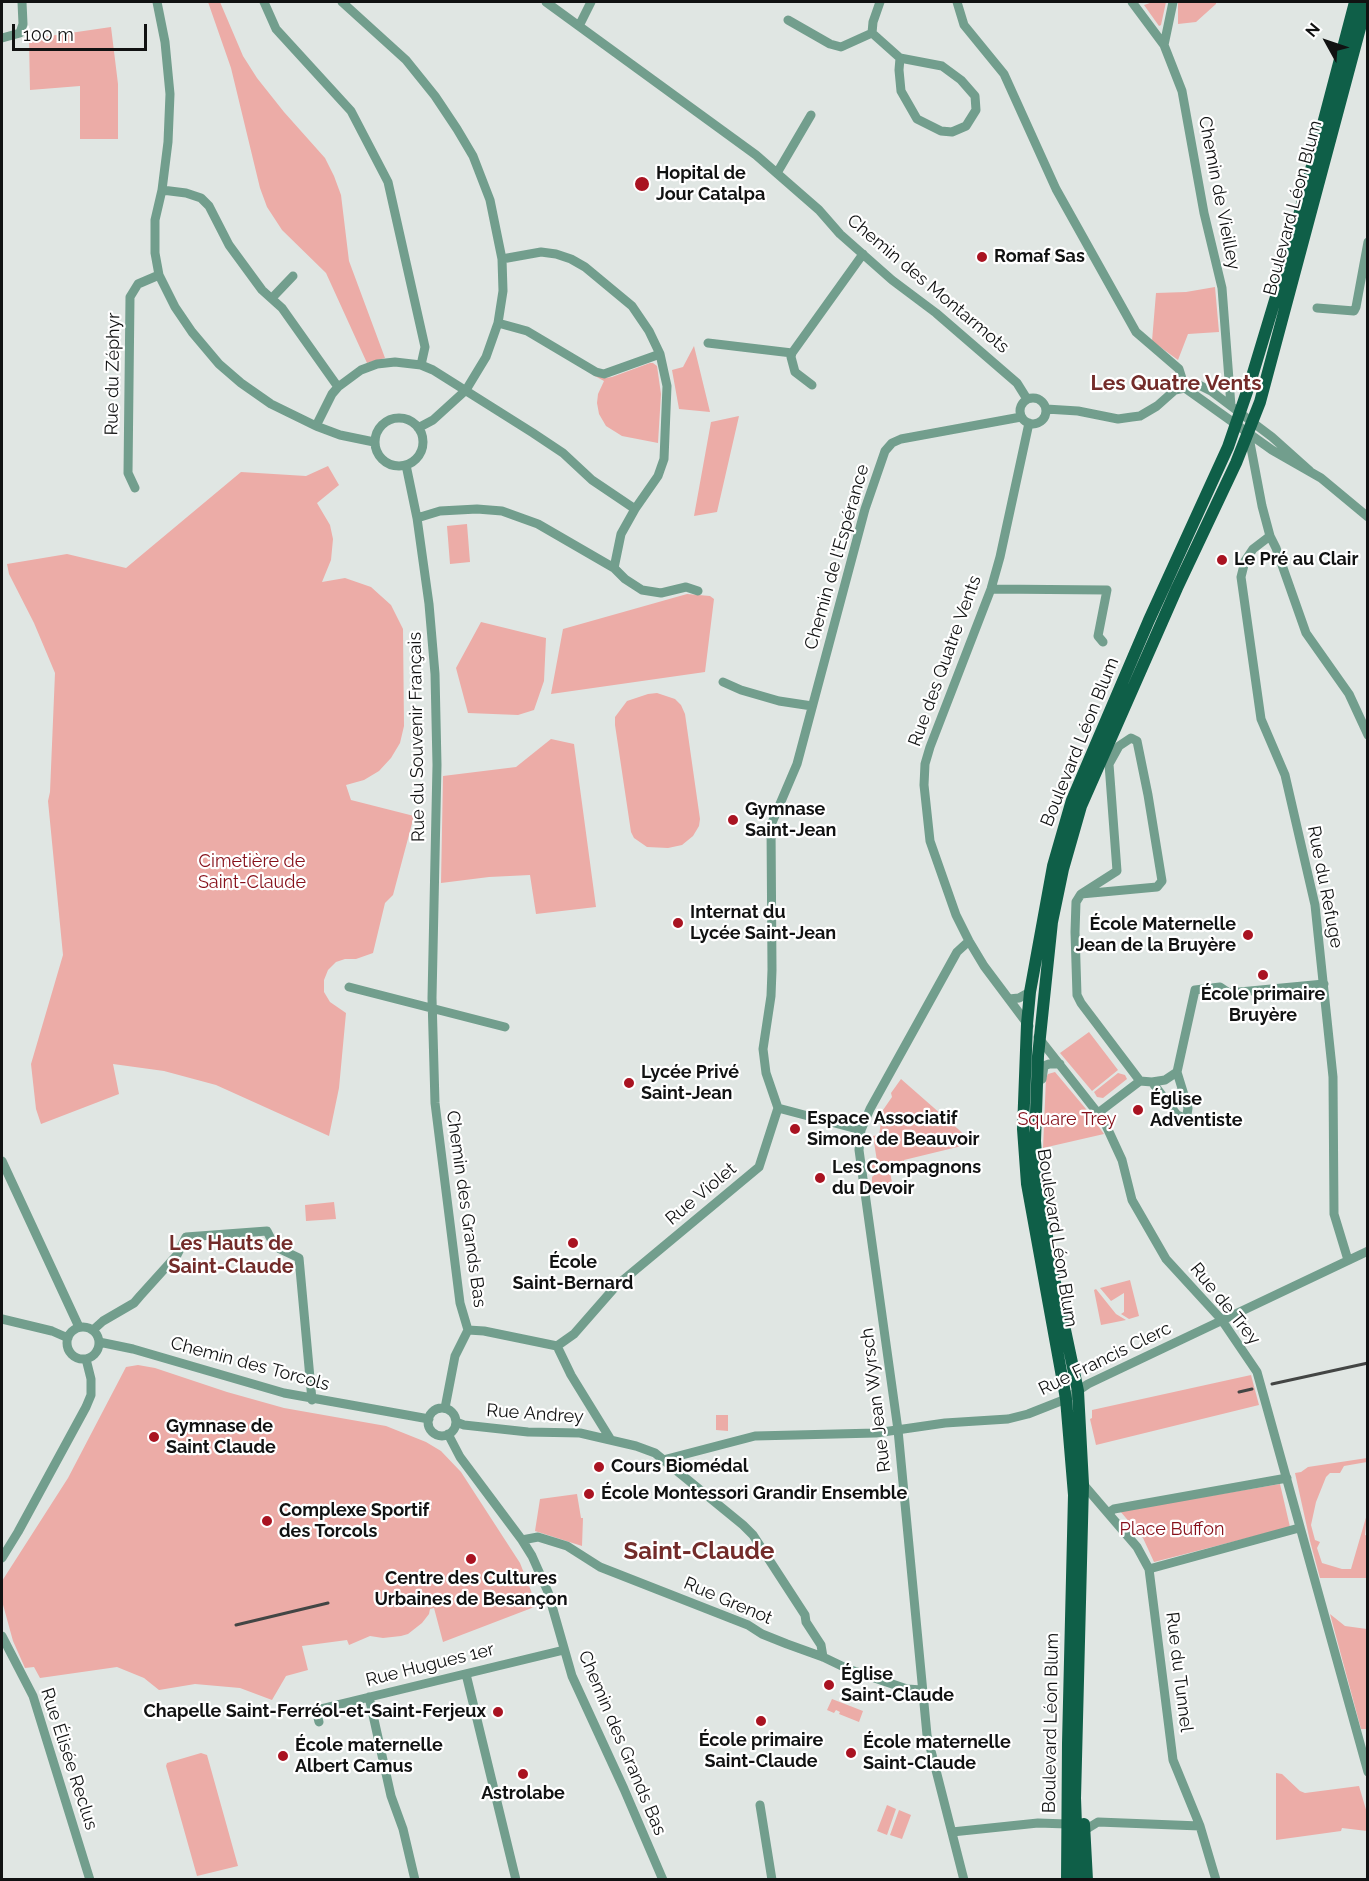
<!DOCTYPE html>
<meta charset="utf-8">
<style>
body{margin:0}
#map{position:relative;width:1369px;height:1881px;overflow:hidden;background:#e0e6e3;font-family:Raleway,sans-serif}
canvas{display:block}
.frame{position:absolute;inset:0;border:3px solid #111212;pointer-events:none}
.north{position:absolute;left:1297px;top:12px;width:60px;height:60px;-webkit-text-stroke:4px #fff;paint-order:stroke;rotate:310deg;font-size:16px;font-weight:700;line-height:24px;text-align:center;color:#111212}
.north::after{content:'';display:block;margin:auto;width:21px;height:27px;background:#111212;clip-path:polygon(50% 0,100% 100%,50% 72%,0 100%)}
.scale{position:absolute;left:12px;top:24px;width:135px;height:27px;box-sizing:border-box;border:3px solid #111212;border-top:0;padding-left:8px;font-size:18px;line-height:21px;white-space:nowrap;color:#111212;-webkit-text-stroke:4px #fff;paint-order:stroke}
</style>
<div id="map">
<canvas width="1369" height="1881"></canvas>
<div class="frame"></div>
<div class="north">N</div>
<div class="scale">100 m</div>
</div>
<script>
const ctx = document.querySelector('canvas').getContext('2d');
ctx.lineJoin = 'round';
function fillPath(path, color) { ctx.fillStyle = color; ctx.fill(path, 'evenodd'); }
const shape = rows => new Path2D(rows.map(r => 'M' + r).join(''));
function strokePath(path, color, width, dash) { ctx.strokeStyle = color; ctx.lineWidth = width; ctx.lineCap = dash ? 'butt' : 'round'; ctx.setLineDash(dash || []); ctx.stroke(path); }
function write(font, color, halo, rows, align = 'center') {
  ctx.font = font + ' Raleway,sans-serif'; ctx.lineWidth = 4.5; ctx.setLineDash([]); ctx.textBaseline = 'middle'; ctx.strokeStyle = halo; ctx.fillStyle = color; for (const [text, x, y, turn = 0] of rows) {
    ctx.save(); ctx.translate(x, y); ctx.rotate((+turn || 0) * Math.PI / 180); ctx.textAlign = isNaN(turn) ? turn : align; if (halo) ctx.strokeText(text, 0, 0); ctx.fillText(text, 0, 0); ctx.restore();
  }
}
fillPath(shape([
 [208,2,220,2,243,56,257,78,284,112,325,158,334,176,341,195,349,261,385,358,367,363,326,273,282,230,267,207,260,188,231,68],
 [1153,2,1166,2,1161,25,1159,26,1144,5],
 [1178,2,1216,2,1216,4,1196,22,1178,24],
 [111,27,118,84,118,139,80,139,80,86,30,90,29,39],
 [1215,287,1219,332,1188,334,1178,360,1152,341,1156,293,1186,292],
 [694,346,710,412,679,409,672,370,683,367],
 [650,363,653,363,657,366,661,394,658,443,622,436,606,426,599,414,597,403,598,394,604,381,593,375,606,378,612,377],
 [739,416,717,512,694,516,711,422],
 [328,466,339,485,317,503,330,525,333,539,331,560,322,582,345,578,371,587,391,605,403,629,404,726,400,743,391,758,379,771,364,780,346,785,351,800,414,816,393,895,385,903,373,953,356,959,345,959,336,962,328,970,324,980,324,992,330,1002,346,1013,339,1088,329,1136,216,1085,164,1071,113,1064,119,1094,41,1124,36,1109,31,1064,63,955,48,801,50,792,55,673,34,623,9,574,7,564,67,554,126,568,241,472,306,476],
 [467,524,470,562,450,564,447,526],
 [687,594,710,596,714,599,705,672,551,694,563,629],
 [481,622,546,638,544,681,534,710,518,715,468,713,456,668],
 [657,693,675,699,681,705,685,714,700,819,699,826,693,836,682,845,668,848,647,847,634,838,631,832,615,725,615,717,627,701,648,694],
 [551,739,574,744,596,907,536,914,530,875,489,877,441,883,443,776,516,767],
 [1089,1032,1118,1070,1092,1091,1060,1053],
 [1055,1072,1086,1109,1104,1134,1043,1148,1046,1078,1048,1074],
 [1118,1073,1125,1075,1127,1079,1103,1098,1097,1097,1094,1092],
 [901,1079,974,1143,904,1160,905,1167,890,1171,892,1183,872,1185,872,1177,877,1172,868,1164,877,1161,873,1136,879,1135,883,1110,892,1097,891,1093],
 [334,1202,336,1219,306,1221,305,1205],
 [1130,1280,1139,1316,1129,1319,1121,1314,1124,1312,1124,1293,1111,1301,1100,1288],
 [1096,1289,1116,1314,1126,1320,1101,1325,1094,1290],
 [138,1365,155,1368,227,1392,284,1408,386,1426,426,1442,441,1451,461,1472,520,1563,537,1606,443,1642,434,1608,430,1609,429,1614,422,1623,408,1634,401,1636,383,1638,370,1636,349,1645,347,1640,302,1646,308,1670,286,1676,272,1700,240,1688,195,1684,159,1690,144,1678,117,1667,40,1678,34,1667,25,1668,13,1641,2,1601,2,1581,68,1478,126,1367],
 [1251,1375,1259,1405,1096,1445,1090,1419,1092,1418,1092,1410],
 [716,1415,728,1415,728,1431,716,1430],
 [1367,1458,1367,1462,1344,1466,1340,1473,1330,1473,1326,1477,1316,1502,1311,1525,1315,1540,1320,1542,1317,1548,1322,1563,1342,1569,1351,1569,1367,1514,1365,1535,1368,1536,1367,1578,1320,1578,1310,1541,1295,1473,1301,1472,1308,1467],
 [1280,1484,1290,1527,1154,1562,1143,1538,1120,1511],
 [577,1494,581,1518,583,1518,582,1546,535,1531,540,1499],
 [1330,1614,1345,1626,1367,1629,1367,1729,1361,1729],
 [832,1699,863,1711,859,1722,839,1714,840,1712,836,1710,834,1713,827,1710],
 [201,1753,207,1755,238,1866,197,1876,166,1766,167,1763],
 [1276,1773,1282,1774,1300,1791,1305,1793,1359,1786,1367,1813,1367,1831,1342,1828,1341,1831,1276,1840],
 [887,1805,896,1809,887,1835,877,1831],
 [899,1810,911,1815,902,1839,890,1835]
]), '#ecaca7');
strokePath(shape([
 [157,2,165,42,170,94,168,142,162,190,155,220,155,253,159,275,175,307,192,332,219,364,241,383,271,404,316,426,340,435,374,442],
 [264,2,276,29,351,111,388,182,425,347,421,365],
 [342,2,406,60,435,96,457,129,473,156,490,200,502,259,503,291,498,323,486,357,466,390,433,420,418,428],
 [546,2,756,155,819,210,840,234,892,280,936,313,1017,383,1027,399],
 [957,2,964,25,1004,74,1056,189,1136,332,1179,369,1185,388],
 [1132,2,1164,45,1182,91,1204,213,1222,288,1231,406],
 [788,20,830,44,841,47,872,33,873,22,880,2],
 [579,26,591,2],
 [872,33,900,58,899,70,901,91,917,119,941,131,952,132,966,126,976,110,975,96,961,80,942,66,900,58],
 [2,38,20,33,23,24,22,2],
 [1164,45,1173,2],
 [777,173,811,115],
 [162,190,186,193,201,198,209,206,229,245,262,290,282,308,338,387],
 [502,259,541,252,556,254,571,259,585,267,632,306,649,331,660,354,667,386,664,459,658,476,635,509,621,534,614,568],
 [272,298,293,276],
 [1317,308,1354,311,1356,307,1368,242],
 [498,323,527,331,596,372,604,374,660,354],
 [708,343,792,353],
 [812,385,795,372,791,357,792,353,863,254],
 [1185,388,1272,450,1321,478,1368,517],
 '1020 411a13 13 0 1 1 26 0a13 13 0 1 1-26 0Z',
 [1046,409,1078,411,1118,419,1132,417,1140,416,1157,406,1175,390,1199,385,1211,391,1272,437,1310,471],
 '375 442a24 24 0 1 1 48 0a24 24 0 1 1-48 0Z',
 [1029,423,1000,557,991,589,930,747,925,764,924,785,930,841,956,915,969,941,984,966,1029,1026],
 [316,426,332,394,338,387,361,370,377,364,395,362,421,365,433,370,533,433,563,453,592,480,635,509],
 [1248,432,1262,506,1270,536,1276,548,1306,633,1349,694,1368,735],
 [406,465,417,518,429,604,435,674,437,765,432,998,435,1103,460,1303,468,1330,455,1356,445,1408],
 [135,488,128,473,130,297,138,284,159,275],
 [417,518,440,511,477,509,502,511,538,524,614,568,625,579,642,590,661,593,686,587,698,591],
 [1270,536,1253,549,1245,561,1241,577,1261,719,1285,775,1315,905,1333,1077,1334,1214,1348,1260],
 [991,589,1107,590,1098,636,1103,642],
 [723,682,741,690,779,701,812,706],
 [1081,894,1117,871,1109,764,1119,746,1131,738,1137,741,1148,795,1162,881,1157,887,1081,894,1076,902,1075,932,1077,995,1081,1003,1140,1081],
 [349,987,505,1027],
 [1009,999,1019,998,1030,992],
 [1038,1037,1104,1121,1122,1160,1132,1200,1166,1259,1221,1319,1257,1372,1368,1772],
 [1042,1079,1044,1066,1049,1064,1060,1064],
 [1152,1082,1177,1115,1184,1118,1187,1115,1188,1108,1177,1072],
 [778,1108,766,1073,763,1049,771,996,772,970,771,825,797,764,865,509,885,451,892,443,901,439,1021,417],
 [778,1108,861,1130],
 [1098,1113,1140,1081,1152,1082,1165,1080,1177,1072,1195,990,1220,987,1229,993,1324,984],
 [2,1161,79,1327],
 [2,1319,52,1331,68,1338],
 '67 1343a16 16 0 1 1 32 0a16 16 0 1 1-32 0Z',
 [93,1330,103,1321,134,1303,140,1296,177,1255,186,1237,267,1231,272,1241,280,1249,299,1258,312,1400],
 [468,1330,484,1331,557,1346],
 [99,1342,133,1349,284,1393,429,1419],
 [557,1346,574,1334,616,1286,759,1167,778,1108],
 [557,1346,571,1375,611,1440],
 '428 1422a14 14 0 1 1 28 0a14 14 0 1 1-28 0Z',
 [456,1422,464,1425,528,1432,580,1433,636,1446,655,1453,743,1525,753,1535,805,1615,806,1622,821,1645,823,1657],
 [448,1434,460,1457,522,1540,532,1556,548,1592,572,1676,624,1789,663,1880],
 [663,1460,755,1436,876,1433,945,1423,1008,1419,1028,1414,1066,1399,1088,1384,1368,1251],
 [1083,1484,1137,1547,1149,1569,1173,1760,1200,1826,1216,1880],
 [1108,1513,1114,1509,1136,1505,1287,1478],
 [522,1540,538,1537,567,1546,600,1567,748,1625,762,1634,787,1644,823,1657,848,1669,907,1689,922,1690],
 [2,1558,18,1532,86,1407,91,1395,91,1379,86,1359],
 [1149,1569,1299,1528],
 [2,1636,33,1696,90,1880],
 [466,1674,516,1880],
 [369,1697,391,1796,403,1829,415,1880],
 [319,1722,316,1710,564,1650],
 [760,1805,772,1880],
 [1085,1830,1098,1822,1200,1826],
 [952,1832,1038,1823,1067,1824],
 [964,1880,927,1735,898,1430,859,1150,861,1130,870,1109,957,952,969,941]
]), '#729e8d', 9);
strokePath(shape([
 [1084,1824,1087,1880],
 [1067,1880,1068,1743,1074,1495,1066,1399,1027,1184,1023,1129,1027,1024,1030,992,1053,866,1072,800,1149,620,1228,447,1250,383,1288,257,1355,2],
 [1078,1880,1075,1798,1083,1484,1078,1391,1054,1278,1038,1183,1035,1141,1038,1056,1052,922,1063,869,1081,806,1177,588,1236,463,1260,402,1367,2]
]), '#0f5f48', 12);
strokePath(shape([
 [1272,1384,1368,1363],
 [1239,1392,1252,1389],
 [236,1625,328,1603]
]), '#434544', 3);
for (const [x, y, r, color] of [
 [642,184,8,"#a91321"],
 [982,257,6,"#a91321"],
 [1222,560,6,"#a91321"],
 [733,820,6,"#a91321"],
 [678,923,6,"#a91321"],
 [1248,935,6,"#a91321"],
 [1263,975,6,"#a91321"],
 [629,1083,6,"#a91321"],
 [1138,1110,6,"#a91321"],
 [795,1129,6,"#a91321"],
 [820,1178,6,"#a91321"],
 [573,1243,6,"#a91321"],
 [154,1437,6,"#a91321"],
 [599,1467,6,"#a91321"],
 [589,1494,6,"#a91321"],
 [267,1521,6,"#a91321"],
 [471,1559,6,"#a91321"],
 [829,1685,6,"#a91321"],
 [498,1712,6,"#a91321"],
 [761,1721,6,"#a91321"],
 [851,1753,6,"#a91321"],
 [283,1756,6,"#a91321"],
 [523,1774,6,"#a91321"]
]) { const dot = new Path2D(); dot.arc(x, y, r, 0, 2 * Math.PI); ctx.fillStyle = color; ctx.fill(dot); strokePath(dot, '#fff', 2); }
write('bold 18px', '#111212', '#fff', [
 ["Hopital de",656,174],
 ["Jour Catalpa",656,195],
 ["Romaf Sas",994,257],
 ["Le Pré au Clair",1234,560],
 ["Gymnase",745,810],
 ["Saint-Jean",745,831],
 ["Internat du",690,913],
 ["Lycée Saint-Jean",690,934],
 ["École Maternelle",1236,925,"right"],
 ["Jean de la Bruyère",1236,946,"right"],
 ["École primaire",1263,995,"center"],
 ["Bruyère",1263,1016,"center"],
 ["Lycée Privé",641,1073],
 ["Saint-Jean",641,1094],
 ["Église",1150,1100],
 ["Adventiste",1150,1121],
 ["Espace Associatif",807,1119],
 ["Simone de Beauvoir",807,1140],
 ["Les Compagnons",832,1168],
 ["du Devoir",832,1189],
 ["École",573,1263,"center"],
 ["Saint-Bernard",573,1284,"center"],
 ["Gymnase de",166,1427],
 ["Saint Claude",166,1448],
 ["Cours Biomédal",611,1467],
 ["École Montessori Grandir Ensemble",601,1494],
 ["Complexe Sportif",279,1511],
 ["des Torcols",279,1532],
 ["Centre des Cultures",471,1579,"center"],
 ["Urbaines de Besançon",471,1600,"center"],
 ["Église",841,1675],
 ["Saint-Claude",841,1696],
 ["Chapelle Saint-Ferréol-et-Saint-Ferjeux",486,1712,"right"],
 ["École primaire",761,1741,"center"],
 ["Saint-Claude",761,1762,"center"],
 ["École maternelle",863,1743],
 ["Saint-Claude",863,1764],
 ["École maternelle",295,1746],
 ["Albert Camus",295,1767],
 ["Astrolabe",523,1794,"center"]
], 'left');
write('18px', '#111212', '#fff', [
 ["Chemin de Vieilley",1219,193,79],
 ["Boulevard Léon Blum",1293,208,-75],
 ["Chemin des Montarmots",928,284,40],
 ["Rue du Zéphyr",113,374,-89],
 ["Chemin de l'Espérance",837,557,-74],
 ["Rue des Quatre Vents",945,661,-70],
 ["Rue du Souvenir Français",417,737,-91],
 ["Boulevard Léon Blum",1080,742,-68],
 ["Rue du Refuge",1325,887,79],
 ["Rue Violet",701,1194,-40],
 ["Chemin des Grands Bas",466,1209,82],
 ["Boulevard Léon Blum",1057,1238,81],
 ["Rue de Trey",1225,1304,51],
 ["Rue Francis Clerc",1105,1359,-26],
 ["Chemin des Torcols",250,1364,15],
 ["Rue Jean Wyrsch",876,1400,-97],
 ["Rue Andrey",535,1414,4],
 ["Rue Grenot",728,1601,23],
 ["Rue Hugues 1er",430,1665,-14],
 ["Rue du Tunnel",1179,1672,83],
 ["Boulevard Léon Blum",1051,1723,-89],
 ["Chemin des Grands Bas",622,1743,67],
 ["Rue Élisée Reclus",69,1759,72]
]);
write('18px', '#86101a', '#fff', [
 ["Cimetière de",252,862],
 ["Saint-Claude",252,883],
 ["Square Trey",1067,1120],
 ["Place Buffon",1172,1530]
]);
write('bold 20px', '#732c2a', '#fff', [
 ["Les Hauts de",231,1244],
 ["Saint-Claude",231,1267]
]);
write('bold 21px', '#732c2a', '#fff', [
 ["Les Quatre Vents",1176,384]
]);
write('bold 24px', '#732c2a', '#fff', [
 ["Saint-Claude",699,1552]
]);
</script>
